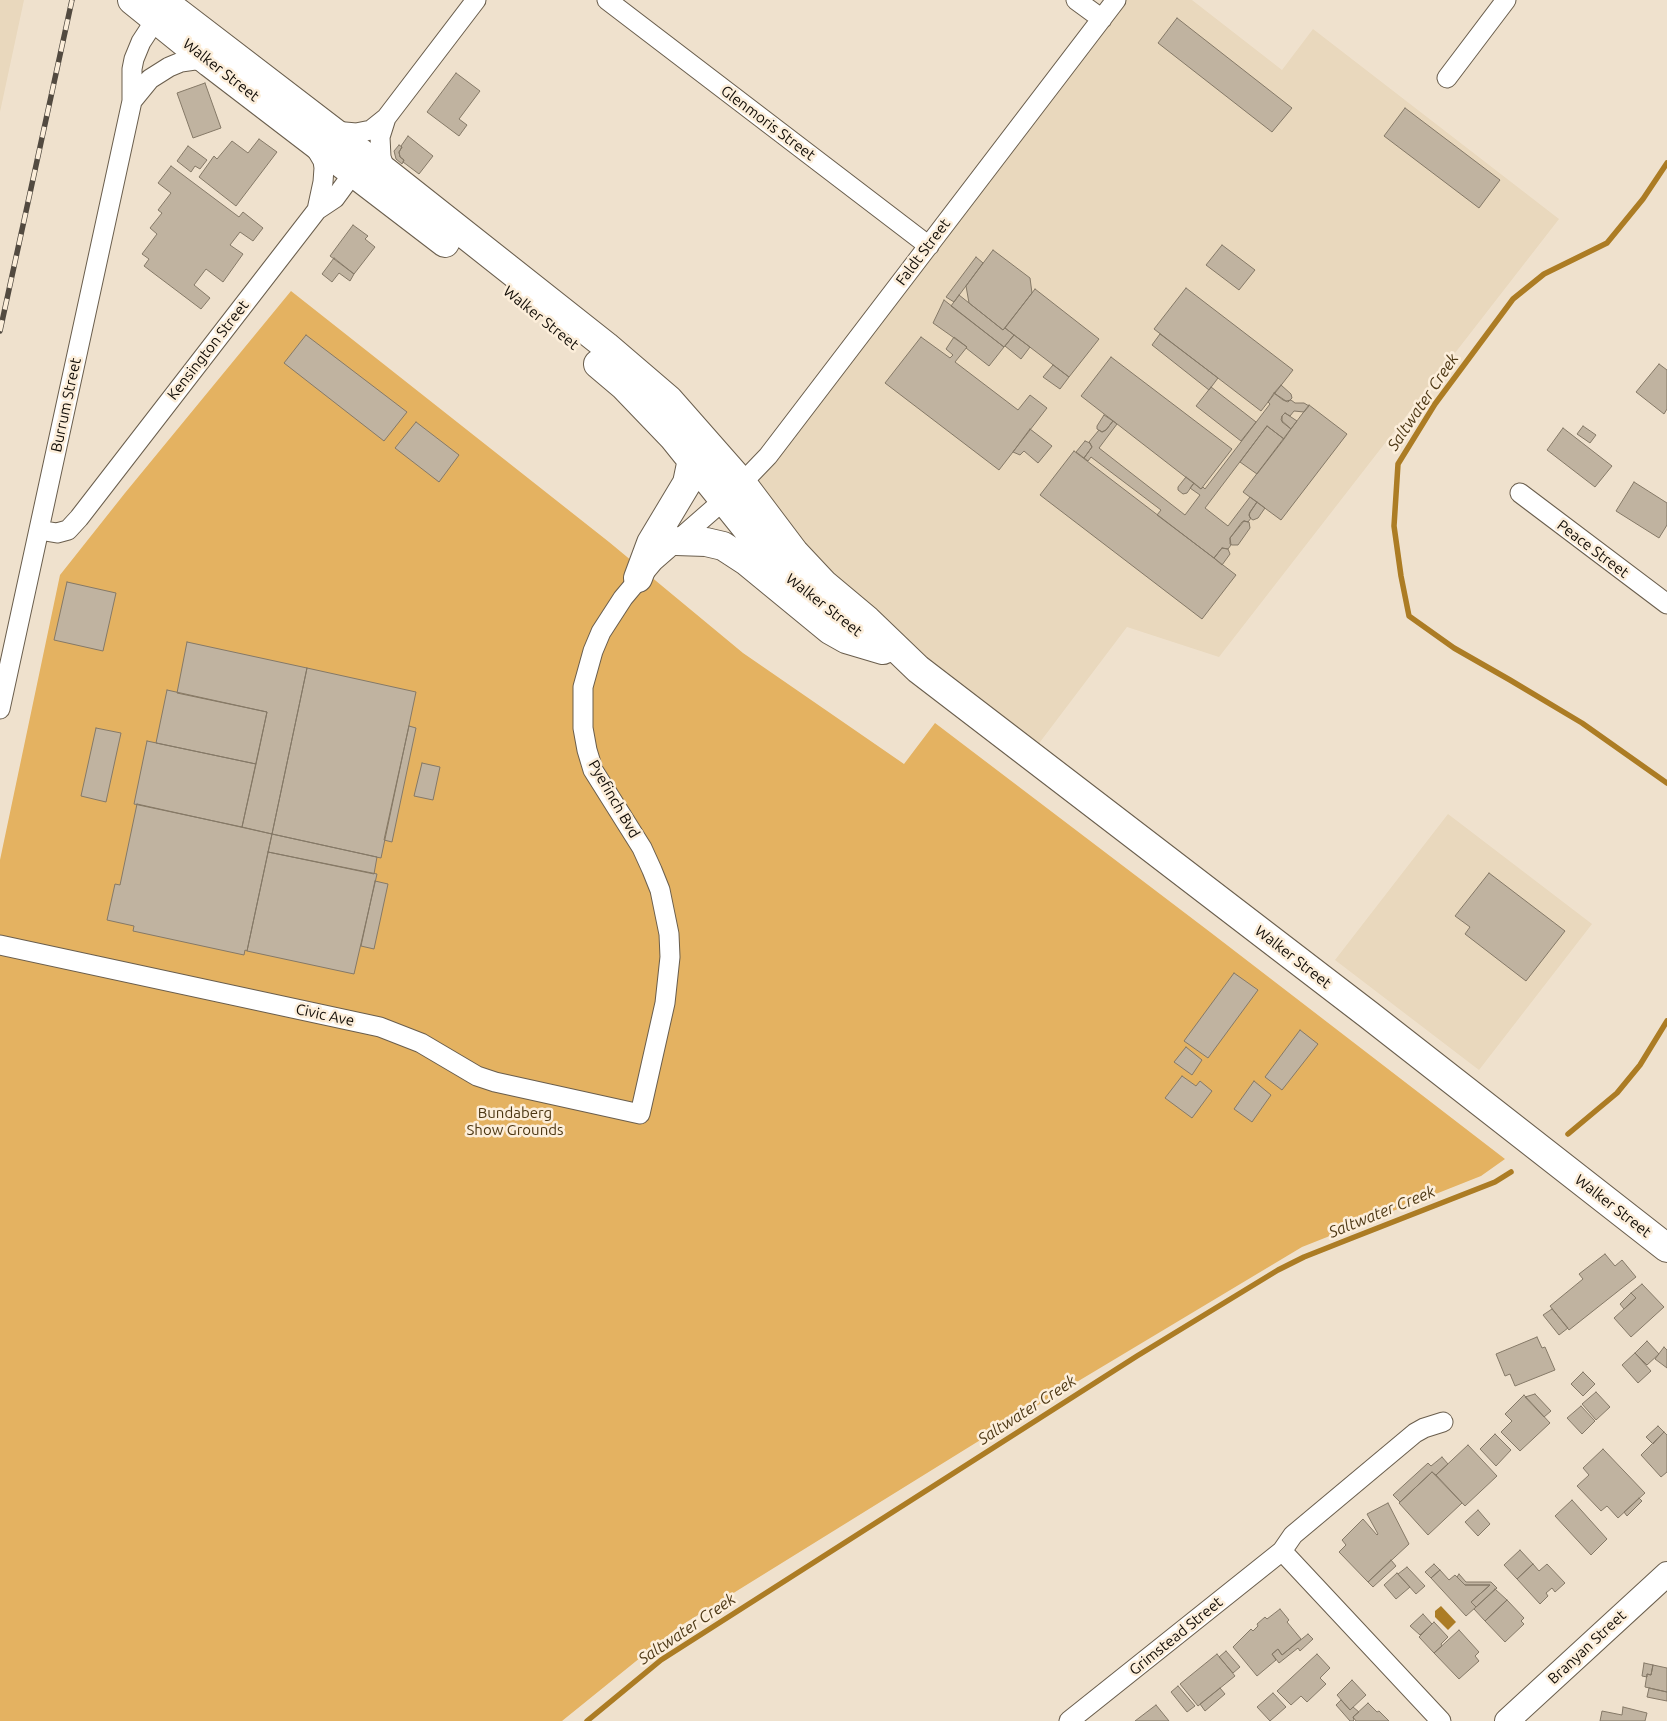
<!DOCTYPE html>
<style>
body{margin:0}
canvas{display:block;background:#efe1cd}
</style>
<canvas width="1667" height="1721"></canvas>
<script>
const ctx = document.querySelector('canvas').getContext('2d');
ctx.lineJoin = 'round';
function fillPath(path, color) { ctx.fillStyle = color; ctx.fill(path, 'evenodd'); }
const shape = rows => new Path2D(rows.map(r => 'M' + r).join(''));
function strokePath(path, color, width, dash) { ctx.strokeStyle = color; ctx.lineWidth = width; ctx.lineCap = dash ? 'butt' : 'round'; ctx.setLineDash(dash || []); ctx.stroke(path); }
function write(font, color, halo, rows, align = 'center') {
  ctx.font = font + ' Ubuntu,sans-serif'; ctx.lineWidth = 5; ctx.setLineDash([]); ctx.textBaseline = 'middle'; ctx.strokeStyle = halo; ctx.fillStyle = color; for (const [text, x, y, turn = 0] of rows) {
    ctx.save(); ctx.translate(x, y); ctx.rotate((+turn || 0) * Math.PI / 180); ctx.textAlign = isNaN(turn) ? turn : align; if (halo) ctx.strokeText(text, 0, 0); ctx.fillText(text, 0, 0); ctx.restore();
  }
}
fillPath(shape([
 [0,0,24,0,0,112],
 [1119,0,1192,0,1282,70,1313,29,1559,219,1219,657,1127,627,1031,754,919,668,745,484],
 [1448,814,1592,924,1479,1070,1335,960]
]), '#e9d8bd');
fillPath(shape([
 [291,291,609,542,743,653,904,764,935,723,1210,932,1505,1159,1481,1176,1302,1247,990,1434,677,1628,562,1721,0,1721,0,860,60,575,125,493]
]), '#e4b261');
fillPath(shape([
 [1441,1606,1456,1622,1448,1630,1435,1617,1435,1611]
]), '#ac7c24');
strokePath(shape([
 [1667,163,1643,199,1607,243,1544,274,1513,299,1435,404,1398,464,1394,526,1401,576,1409,616,1454,648,1510,680,1582,723,1667,783],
 [1568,1134,1617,1093,1640,1065,1667,1021],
 [587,1721,661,1660,1137,1356,1278,1270,1304,1257,1352,1238,1495,1182,1511,1172]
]), '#ac7c24', 5.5);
const building = shape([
 [1177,18,1292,108,1272,132,1158,43,1177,18],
 [456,73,480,91,459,119,467,125,459,136,427,112,456,73],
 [205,83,221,128,193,138,177,93,205,83],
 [1405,108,1500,180,1479,208,1384,136,1405,108],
 [408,136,433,156,419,174,403,162,404,160,400,157,399,152,402,147,401,146,408,136],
 [259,139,277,152,236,206,199,177,214,156,217,159,232,141,248,153,259,139],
 [399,145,402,147,399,152,400,157,404,160,402,164,396,159,394,151,399,145],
 [188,146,207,160,200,169,195,166,191,172,177,161,188,146],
 [171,166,239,217,243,212,263,228,253,241,240,232,230,245,243,254,223,282,206,269,194,285,210,298,201,309,144,266,149,259,142,254,157,234,150,228,162,213,158,210,171,193,158,183,171,166],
 [353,225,368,236,365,239,375,247,354,274,330,256,353,225],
 [1222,245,1255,270,1239,290,1206,265,1222,245],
 [993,250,1030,278,1032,293,1003,330,969,303,966,286,993,250],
 [976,257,983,263,954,302,946,297,976,257],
 [334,258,354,274,350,281,339,273,332,282,322,274,334,258],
 [1186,288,1293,370,1261,411,1154,329,1186,288],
 [1035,289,1099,339,1069,377,1005,328,1035,289],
 [959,295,1003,330,1005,328,1014,335,1004,347,951,306,959,295],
 [944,300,1004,347,989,366,966,348,967,347,933,323,944,300],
 [1160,334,1218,378,1209,390,1152,345,1160,334],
 [306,335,407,412,384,441,284,363,306,335],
 [1014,335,1030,347,1021,359,1005,346,1014,335],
 [921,337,950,358,953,355,946,349,954,337,967,347,955,362,1018,410,1030,395,1047,408,999,470,885,383,921,337],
 [1111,357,1232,449,1201,489,1081,396,1111,357],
 [1659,364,1667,370,1667,409,1664,414,1636,392,1659,364],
 [1053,365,1069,377,1060,389,1043,377,1053,365],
 [1281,385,1291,394,1292,398,1288,402,1283,400,1274,393,1281,385],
 [1211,387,1256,422,1241,441,1196,406,1211,387],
 [1274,393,1286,401,1291,400,1295,403,1304,403,1309,406,1304,412,1294,411,1290,416,1285,413,1282,416,1282,422,1291,429,1284,439,1267,426,1205,508,1228,526,1250,497,1257,502,1250,512,1249,516,1251,518,1248,522,1244,521,1242,522,1230,538,1231,545,1228,549,1222,548,1214,558,1157,515,1161,510,1091,457,1088,461,1084,458,1092,447,1089,442,1099,430,1102,432,1106,430,1113,421,1117,424,1099,448,1185,515,1200,495,1190,488,1194,483,1201,489,1203,487,1205,489,1270,404,1268,402,1274,393],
 [1309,405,1347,434,1281,520,1243,492,1309,405],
 [1285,413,1297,421,1291,429,1281,420,1282,416,1285,413],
 [1104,415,1113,421,1106,430,1102,432,1097,429,1097,426,1104,415],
 [416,422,459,455,439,482,395,448,416,422],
 [1267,426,1284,439,1257,474,1240,462,1267,426],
 [1583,426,1596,435,1590,443,1577,434,1583,426],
 [1563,428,1612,466,1595,487,1547,450,1563,428],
 [1030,429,1052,446,1038,463,1024,451,1020,455,1013,452,1030,429],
 [1085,441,1090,443,1092,447,1084,458,1076,452,1085,441],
 [1074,451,1236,575,1202,619,1040,495,1074,451],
 [1186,477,1194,483,1187,493,1183,494,1178,490,1178,487,1186,477],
 [1634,482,1667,503,1667,525,1659,538,1616,511,1634,482],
 [1257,502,1265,508,1258,518,1253,520,1250,518,1249,514,1257,502],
 [1244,521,1249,522,1250,528,1238,545,1232,545,1230,544,1230,538,1244,521],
 [1222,548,1228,549,1230,554,1222,565,1214,558,1222,548],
 [67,582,116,593,103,651,54,640,67,582],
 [187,642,307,668,272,834,242,827,267,712,177,693,187,642],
 [307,668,416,692,381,858,272,834,307,668],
 [167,690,267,712,256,764,156,743,167,690],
 [409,726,416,728,392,842,384,840,409,726],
 [96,728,121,733,106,802,81,796,96,728],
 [147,741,256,764,242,827,134,804,147,741],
 [422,763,440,767,433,800,414,796,422,763],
 [137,804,272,834,247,951,245,950,244,955,133,931,134,926,107,920,115,884,120,885,137,804],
 [272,834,377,857,374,874,268,852,272,834],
 [268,852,377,874,354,974,247,951,268,852],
 [1489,873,1565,931,1526,981,1465,934,1470,927,1455,916,1489,873],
 [375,881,388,884,374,949,361,946,375,881],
 [1234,973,1258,990,1208,1058,1184,1041,1234,973],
 [1300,1030,1318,1044,1282,1090,1265,1077,1300,1030],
 [1186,1047,1202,1060,1192,1075,1174,1062,1186,1047],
 [1182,1076,1196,1086,1200,1081,1212,1091,1192,1118,1165,1098,1182,1076],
 [1254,1081,1271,1095,1252,1122,1234,1109,1254,1081],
 [1605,1254,1615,1266,1622,1260,1636,1277,1569,1330,1550,1306,1583,1279,1579,1274,1605,1254],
 [1642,1284,1664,1307,1631,1337,1614,1318,1636,1298,1631,1293,1642,1284],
 [1631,1293,1636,1298,1624,1309,1620,1304,1631,1293],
 [1552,1309,1568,1328,1559,1335,1543,1315,1552,1309],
 [1537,1337,1542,1348,1545,1347,1555,1370,1515,1386,1510,1374,1505,1376,1496,1354,1537,1337],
 [1647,1341,1659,1354,1647,1365,1635,1353,1647,1341],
 [1664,1347,1667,1350,1667,1368,1655,1359,1664,1347],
 [1635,1353,1651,1371,1638,1383,1622,1365,1635,1353],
 [1583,1372,1595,1384,1583,1396,1571,1384,1583,1372],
 [1596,1392,1610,1407,1596,1420,1582,1404,1596,1392],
 [1535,1394,1551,1411,1544,1417,1525,1397,1535,1394],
 [1524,1395,1550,1423,1520,1451,1501,1432,1512,1421,1505,1414,1524,1395],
 [1581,1406,1595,1421,1582,1434,1567,1418,1581,1406],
 [1658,1426,1664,1432,1653,1444,1646,1437,1658,1426],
 [1664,1432,1667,1435,1667,1472,1661,1477,1641,1455,1664,1432],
 [1495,1434,1511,1450,1496,1466,1480,1449,1495,1434],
 [1468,1445,1497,1476,1465,1506,1436,1475,1468,1445],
 [1603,1449,1645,1493,1618,1518,1607,1506,1601,1511,1577,1486,1589,1475,1583,1468,1603,1449],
 [1442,1457,1448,1464,1436,1475,1432,1472,1400,1502,1393,1495,1428,1463,1431,1466,1442,1457],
 [1432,1472,1462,1503,1428,1535,1399,1503,1432,1472],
 [1639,1498,1642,1501,1627,1516,1624,1512,1639,1498],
 [1572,1500,1607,1539,1591,1555,1555,1516,1572,1500],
 [1388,1503,1409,1544,1368,1582,1339,1552,1346,1545,1342,1540,1363,1519,1377,1535,1378,1534,1367,1514,1388,1503],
 [1478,1510,1490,1524,1478,1536,1465,1522,1478,1510],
 [1520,1550,1533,1564,1517,1579,1504,1565,1520,1550],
 [1391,1560,1396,1566,1373,1587,1368,1582,1391,1560],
 [1434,1564,1440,1570,1431,1578,1425,1572,1434,1564],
 [1533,1564,1539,1571,1547,1564,1565,1583,1555,1592,1552,1588,1546,1593,1548,1596,1540,1604,1517,1579,1533,1564],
 [1407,1567,1425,1586,1416,1594,1398,1574,1407,1567],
 [1440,1570,1449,1580,1455,1575,1465,1585,1490,1585,1471,1602,1476,1607,1466,1616,1431,1578,1440,1570],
 [1397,1573,1410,1587,1396,1599,1384,1585,1397,1573],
 [1459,1574,1466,1582,1491,1582,1497,1588,1476,1607,1471,1602,1490,1585,1465,1585,1457,1577,1459,1574],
 [1495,1589,1507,1600,1485,1621,1474,1609,1495,1589],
 [1507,1600,1524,1618,1521,1621,1524,1624,1505,1642,1485,1621,1507,1600],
 [1280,1609,1289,1620,1287,1622,1301,1639,1282,1655,1278,1649,1272,1654,1276,1660,1257,1676,1233,1647,1251,1629,1253,1631,1258,1626,1257,1624,1265,1617,1267,1619,1280,1609],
 [1423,1614,1432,1624,1420,1635,1410,1626,1423,1614],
 [1434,1622,1448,1637,1441,1644,1442,1646,1434,1653,1419,1637,1434,1622],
 [1459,1630,1479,1652,1475,1656,1479,1661,1459,1679,1434,1653,1459,1630],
 [1308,1634,1313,1639,1300,1651,1298,1648,1279,1663,1272,1654,1278,1649,1282,1655,1308,1634],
 [1226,1651,1240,1667,1233,1673,1219,1657,1226,1651],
 [1217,1654,1235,1676,1198,1706,1180,1684,1217,1654],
 [1317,1654,1330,1668,1320,1678,1326,1684,1307,1702,1301,1696,1291,1705,1277,1691,1317,1654],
 [1644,1663,1653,1665,1651,1675,1647,1674,1647,1677,1642,1676,1644,1663],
 [1653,1665,1667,1668,1667,1692,1645,1687,1647,1674,1651,1675,1653,1665],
 [1352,1680,1366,1695,1350,1710,1337,1695,1352,1680],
 [1178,1686,1195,1706,1187,1712,1171,1692,1178,1686],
 [1220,1688,1225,1694,1205,1711,1200,1704,1220,1688],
 [1649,1688,1667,1692,1667,1701,1647,1697,1649,1688],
 [1273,1693,1286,1707,1270,1721,1257,1707,1273,1693],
 [1341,1700,1350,1710,1353,1707,1359,1712,1353,1717,1354,1720,1353,1721,1350,1721,1336,1705,1341,1700],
 [1368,1703,1377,1712,1379,1711,1389,1721,1356,1721,1353,1717,1368,1703],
 [1156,1705,1169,1721,1135,1721,1156,1705],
 [1623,1707,1647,1713,1645,1721,1600,1721,1602,1711,1622,1715,1623,1707]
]);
fillPath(building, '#c0b3a0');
strokePath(building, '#857967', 1);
const minor = shape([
 [607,0,929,246],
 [1076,0,1102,19],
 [1447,78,1506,0],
 [132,101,150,79,169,67,181,62,195,60,210,63],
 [334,131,356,133,371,130,386,118,476,0],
 [313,144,323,161,324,168,323,182,317,210],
 [386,172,381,157,380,137,386,118],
 [742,483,768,456,1116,0],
 [1520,493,1667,604],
 [39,530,57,533,68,530,79,518,317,210,335,198,354,172,353,162],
 [0,709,132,101,132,69,134,59,141,42,156,19,167,17],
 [0,945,380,1027,421,1043,477,1076,495,1082,640,1114,665,1003,670,957,669,934,660,890,652,870,642,848,593,770,587,750,583,728,583,687,593,651,601,632,623,598,654,561,725,499],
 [1282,1551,1441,1721],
 [1069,1721,1282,1551,1293,1535,1415,1433,1424,1428,1443,1422]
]);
const tertiary = shape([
 [1507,1721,1667,1574]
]);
const secondary = shape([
 [132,0,210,63,445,243],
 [161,0,180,14,386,172,606,346,669,400,742,483,794,552,824,584,867,620,918,669,1369,1015,1667,1248],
 [598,364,624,386,673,437,784,575,822,607,837,618],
 [676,541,706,542,723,546,746,561,830,630,846,639,883,650],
 [638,578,651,543,687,483,692,459]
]);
strokePath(minor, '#6a5e4d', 21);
strokePath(tertiary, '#6a5e4d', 26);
strokePath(secondary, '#6a5e4d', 30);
strokePath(minor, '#fff', 19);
strokePath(tertiary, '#fff', 24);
strokePath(secondary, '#fff', 28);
const rail = shape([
 [0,331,72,0]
]);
strokePath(rail, '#524a40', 5.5);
strokePath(rail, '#fceeda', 4, [11]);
write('15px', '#110c06', '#fceeda', [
 ["Walker Street",221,70,38],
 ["Glenmoris Street",768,123,37],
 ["Faldt Street",923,252,-53],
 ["Walker Street",541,318,39],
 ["Kensington Street",208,350,-52],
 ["Burrum Street",66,405,-78],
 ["Peace Street",1593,549,37],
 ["Walker Street",824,605,38],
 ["Pyefinch Bvd",614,799,60],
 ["Walker Street",1293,957,38],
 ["Civic Ave",325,1015,12],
 ["Walker Street",1613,1206,38],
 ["Grimstead Street",1176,1636,-39],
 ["Branyan Street",1587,1647,-43]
]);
write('15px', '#4c3713', '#fceeda', [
 ["Bundaberg",515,1113],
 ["Show Grounds",515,1130]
]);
write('italic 16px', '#4e3916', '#fceeda', [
 ["Saltwater Creek",1423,402,-56],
 ["Saltwater Creek",1382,1212,-22],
 ["Saltwater Creek",1027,1410,-33],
 ["Saltwater Creek",687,1629,-34]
]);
</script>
